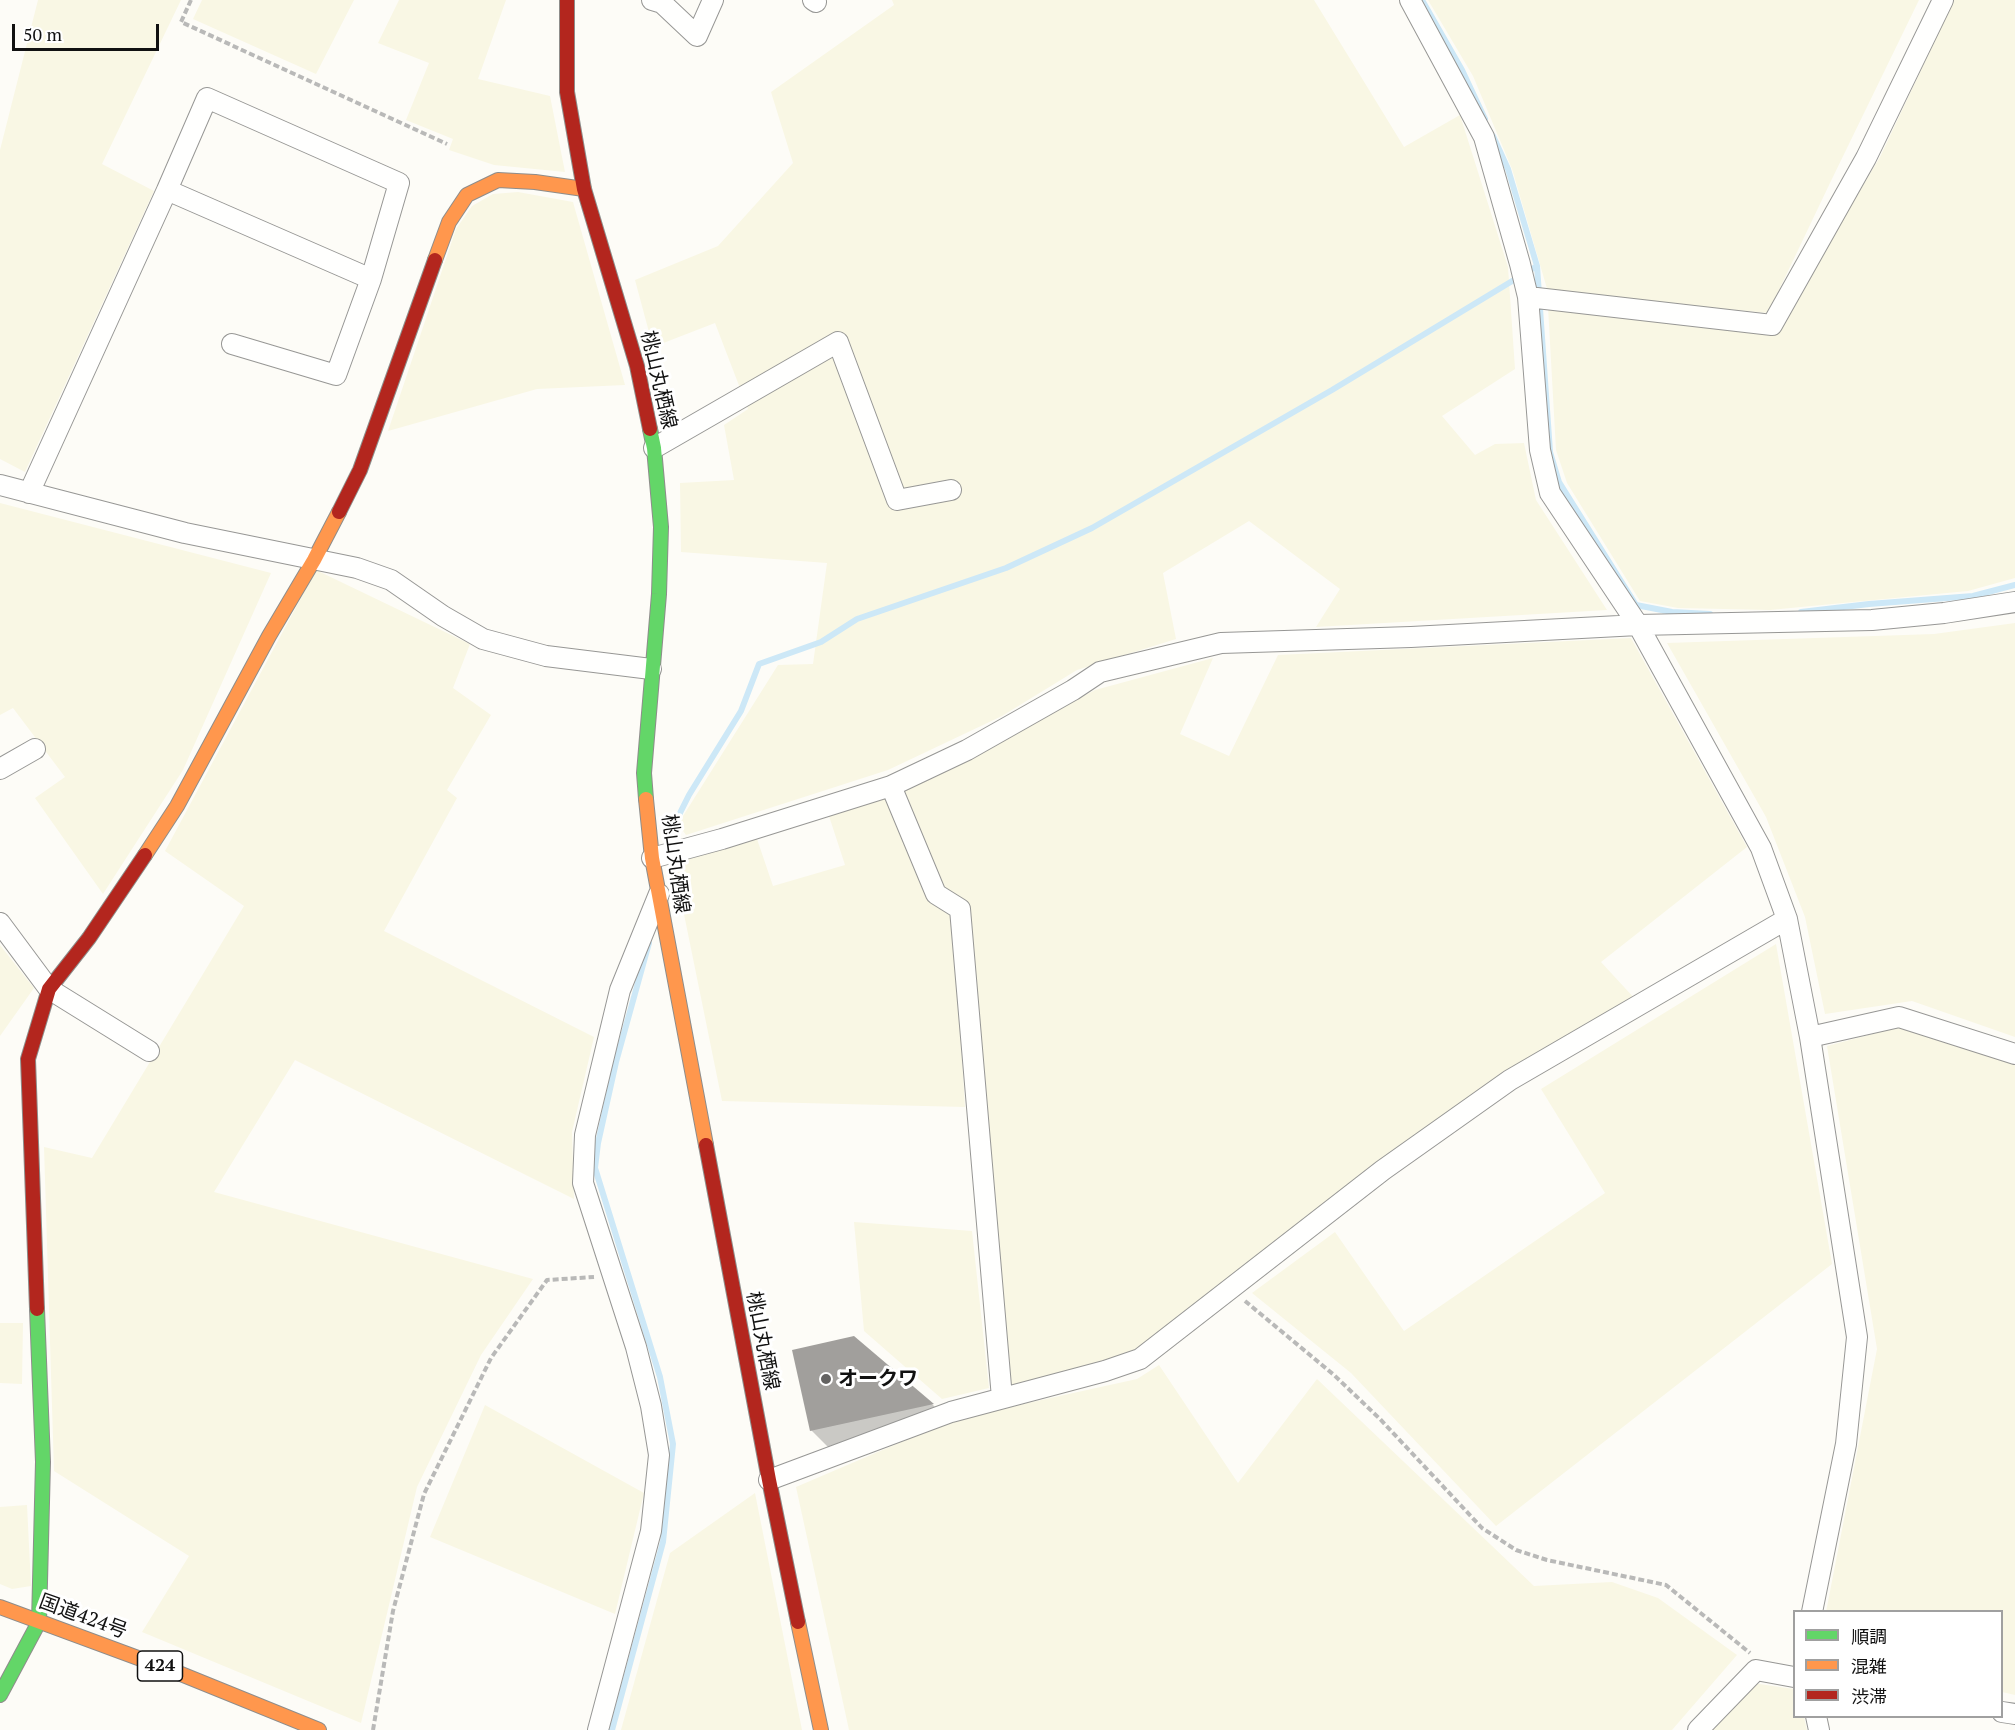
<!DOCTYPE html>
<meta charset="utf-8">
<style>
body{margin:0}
#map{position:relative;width:2015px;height:1730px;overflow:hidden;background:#fdfcf7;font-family:"PT Serif","Noto Sans JP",serif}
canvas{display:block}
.legend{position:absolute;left:1793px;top:1610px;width:210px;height:108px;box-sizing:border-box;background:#fff;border:2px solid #a0a0a0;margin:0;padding:8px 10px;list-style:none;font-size:18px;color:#111}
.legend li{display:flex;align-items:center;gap:12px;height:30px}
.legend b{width:30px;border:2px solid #a0a0a0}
.scale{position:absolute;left:12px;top:24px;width:147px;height:27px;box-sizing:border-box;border:3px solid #111;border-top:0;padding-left:8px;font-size:18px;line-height:21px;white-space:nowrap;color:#111;-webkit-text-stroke:4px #fff;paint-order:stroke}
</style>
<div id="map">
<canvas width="2015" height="1730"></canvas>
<ul class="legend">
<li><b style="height:8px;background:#63d668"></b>順調</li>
<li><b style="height:8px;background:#ff974d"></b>混雑</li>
<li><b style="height:8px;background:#b3261e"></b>渋滞</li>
</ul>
<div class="scale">50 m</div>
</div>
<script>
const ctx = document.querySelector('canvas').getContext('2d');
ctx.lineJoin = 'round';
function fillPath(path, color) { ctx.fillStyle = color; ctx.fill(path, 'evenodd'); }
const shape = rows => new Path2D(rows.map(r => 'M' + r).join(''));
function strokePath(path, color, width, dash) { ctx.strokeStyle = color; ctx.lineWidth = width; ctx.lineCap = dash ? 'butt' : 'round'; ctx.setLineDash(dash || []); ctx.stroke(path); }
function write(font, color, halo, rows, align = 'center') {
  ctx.font = font + ' "PT Serif","Noto Sans JP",serif'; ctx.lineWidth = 6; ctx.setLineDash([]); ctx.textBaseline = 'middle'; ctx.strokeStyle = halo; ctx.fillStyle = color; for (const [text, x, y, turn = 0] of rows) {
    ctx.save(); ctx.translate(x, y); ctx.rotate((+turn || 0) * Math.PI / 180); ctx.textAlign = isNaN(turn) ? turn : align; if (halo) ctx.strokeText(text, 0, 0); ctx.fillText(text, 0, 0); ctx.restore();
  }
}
fillPath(shape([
 [38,0,181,0,102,164,154,191,25,472,0,459,0,150],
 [202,0,354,0,316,74,193,19],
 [399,0,506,0,478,79,550,96,565,172,494,165,449,150,453,139,406,120,429,63,378,43],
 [892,0,1314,0,1404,147,1460,115,1508,267,1515,369,1442,416,1475,455,1495,444,1524,443,1536,500,1607,610,1316,627,1340,589,1249,521,1163,573,1176,639,1077,670,1002,716,888,770,686,835,678,824,778,665,813,664,827,563,681,552,680,483,734,480,724,425,748,409,715,323,653,347,635,280,718,246,793,163,771,92,894,5],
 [1428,0,1919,0,1830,183,1768,313,1548,292,1512,169,1473,76],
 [1954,0,2015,0,2015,578,1968,591,1770,610,1678,608,1640,601,1567,483,1556,450,1548,307,1774,334,1880,157],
 [518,192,573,202,625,385,537,389,388,431,456,229,472,206,493,194],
 [0,503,271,573,183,770,103,894,35,798,65,777,13,708,0,715],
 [316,570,470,644,453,688,491,715,447,790,457,798,384,931,594,1037,572,1132,574,1199,295,1060,214,1192,533,1279,481,1355,417,1487,361,1723,142,1632,189,1556,54,1471,44,1147,92,1158,244,906,165,851],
 [2015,623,2015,1037,1912,1001,1825,1014,1805,917,1766,817,1667,643,1934,634],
 [1631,638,1747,847,1601,962,1636,1000,1455,1107,1129,1356,1009,1386,970,905,942,887,900,790,1095,690,1213,658,1180,734,1229,756,1278,655],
 [888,797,953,913,965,1107,722,1101,675,870,688,858,757,839,773,886,845,865,828,813],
 [1776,944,1832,1264,1496,1526,1351,1373,1252,1293,1335,1232,1404,1331,1605,1193,1541,1089],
 [0,945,34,988,0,1036],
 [1907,1025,2015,1064,2015,1695,2002,1692,2002,1612,1826,1612,1877,1349,1827,1046],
 [854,1222,972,1231,989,1388,942,1399,864,1331],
 [0,1323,23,1323,22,1384,0,1383],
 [1159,1365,1238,1483,1317,1379,1534,1586,1612,1582,1658,1598,1737,1655,1672,1730,849,1730,796,1487,955,1419,1137,1379],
 [485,1405,644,1493,615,1614,430,1537],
 [755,1493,802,1730,621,1730,670,1553],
 [27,1505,31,1586,12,1589,0,1584,0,1507],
 [1752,1683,1794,1689,1794,1716,1804,1717,1807,1730,1710,1730]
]), '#f9f7e4');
fillPath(shape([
 [854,1338,933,1405,949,1421,828,1447,811,1430]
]), '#0003');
strokePath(shape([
 [1422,0,1462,70,1485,119],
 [1493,136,1508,169,1537,266,1550,452,1559,482,1636,605,1672,612,1710,614],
 [1801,612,1869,604,1973,596,2015,585],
 [668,851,673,827,689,795,741,711,759,664,821,642,857,619,1006,568,1092,528,1332,390,1537,266],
 [612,1730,663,1542,673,1444,660,1377,595,1168,598,1143,616,1062,649,943]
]), '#cde8f7', 6);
fillPath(shape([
 [854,1336,934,1404,810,1431,792,1350]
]), '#a19f9c');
const street = shape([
 [652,0,662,3,697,36,713,0],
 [813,0,816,2],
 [1410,0,1484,137,1520,264,1528,297,1540,450,1550,493,1638,625,1761,848,1787,919,1810,1037,1857,1337,1846,1444,1812,1612],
 [1528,297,1772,325,1866,158,1943,0],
 [232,344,336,375,371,279],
 [654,448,838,342,897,500,951,490],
 [0,485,185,533,357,568,391,580,443,616,483,639,546,656,651,669],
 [29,493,167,190,371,279,399,183,207,98,167,190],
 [0,769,35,749],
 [891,786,936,894,960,909,1002,1398],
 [652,858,722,839,891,786,967,750,1073,690,1100,672,1221,643,1411,637,1638,625,1872,620,1944,613,2015,602],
 [0,923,49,989,149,1051],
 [1810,1037,1899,1017,2015,1054],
 [769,1480,951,1412,1105,1371,1140,1359,1383,1170,1510,1080,1787,919],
 [2002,1712,2015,1714],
 [1816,1716,1819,1730],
 [598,1730,651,1531,659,1455,651,1406,636,1347,583,1183,585,1135,620,990,659,894],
 [1698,1730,1756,1670,1794,1677]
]);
const fast = shape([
 [646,799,644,773,659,594,661,527,654,448,650,429],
 [0,1695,39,1622,43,1462,37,1309]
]);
const slow = shape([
 [435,260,449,222,467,195,498,180,535,182,584,189],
 [646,799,652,858,706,1145],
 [145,855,177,806,269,636,314,560,339,512],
 [0,1607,176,1672,319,1730],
 [798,1622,821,1730]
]);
const jam = shape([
 [567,0,567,92,584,189,637,366,650,429],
 [339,512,360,470,435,260],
 [706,1145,769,1480,798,1622],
 [37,1309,28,1059,49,989,89,938,145,855]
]);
strokePath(street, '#979795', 22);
strokePath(fast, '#8e8d8b', 16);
strokePath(slow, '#8e8d8b', 16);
strokePath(jam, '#8e8d8b', 16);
strokePath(shape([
 [191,0,181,22,447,144],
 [1245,1301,1334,1375,1380,1419,1482,1528,1516,1550,1547,1560,1666,1585,1750,1653],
 [373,1730,393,1611,424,1494,491,1358,547,1280,594,1277]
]), '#b9b9b8', 4, [6, 3]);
strokePath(street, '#fffffe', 20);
strokePath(fast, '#63d668', 14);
strokePath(slow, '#ff974d', 14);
strokePath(jam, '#b3261e', 14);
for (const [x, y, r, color] of [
 [826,1379,6,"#646362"]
]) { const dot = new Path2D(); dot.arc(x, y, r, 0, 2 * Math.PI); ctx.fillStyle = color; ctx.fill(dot); strokePath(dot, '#fff', 2); }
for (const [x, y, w] of [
 [160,1666,45]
]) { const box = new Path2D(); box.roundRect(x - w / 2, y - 15, w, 30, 4.5); ctx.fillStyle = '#fff'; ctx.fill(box); strokePath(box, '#111', 1.5); }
write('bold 18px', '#111', null, [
 ["424",160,1666]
]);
write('20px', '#111', '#fff', [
 ["桃山丸栖線",658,380,77],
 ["桃山丸栖線",675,864,82],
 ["桃山丸栖線",762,1341,79],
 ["国道424号",83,1617,20]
]);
write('bold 20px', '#111', '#fff', [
 ["オークワ",838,1379]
], 'left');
</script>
